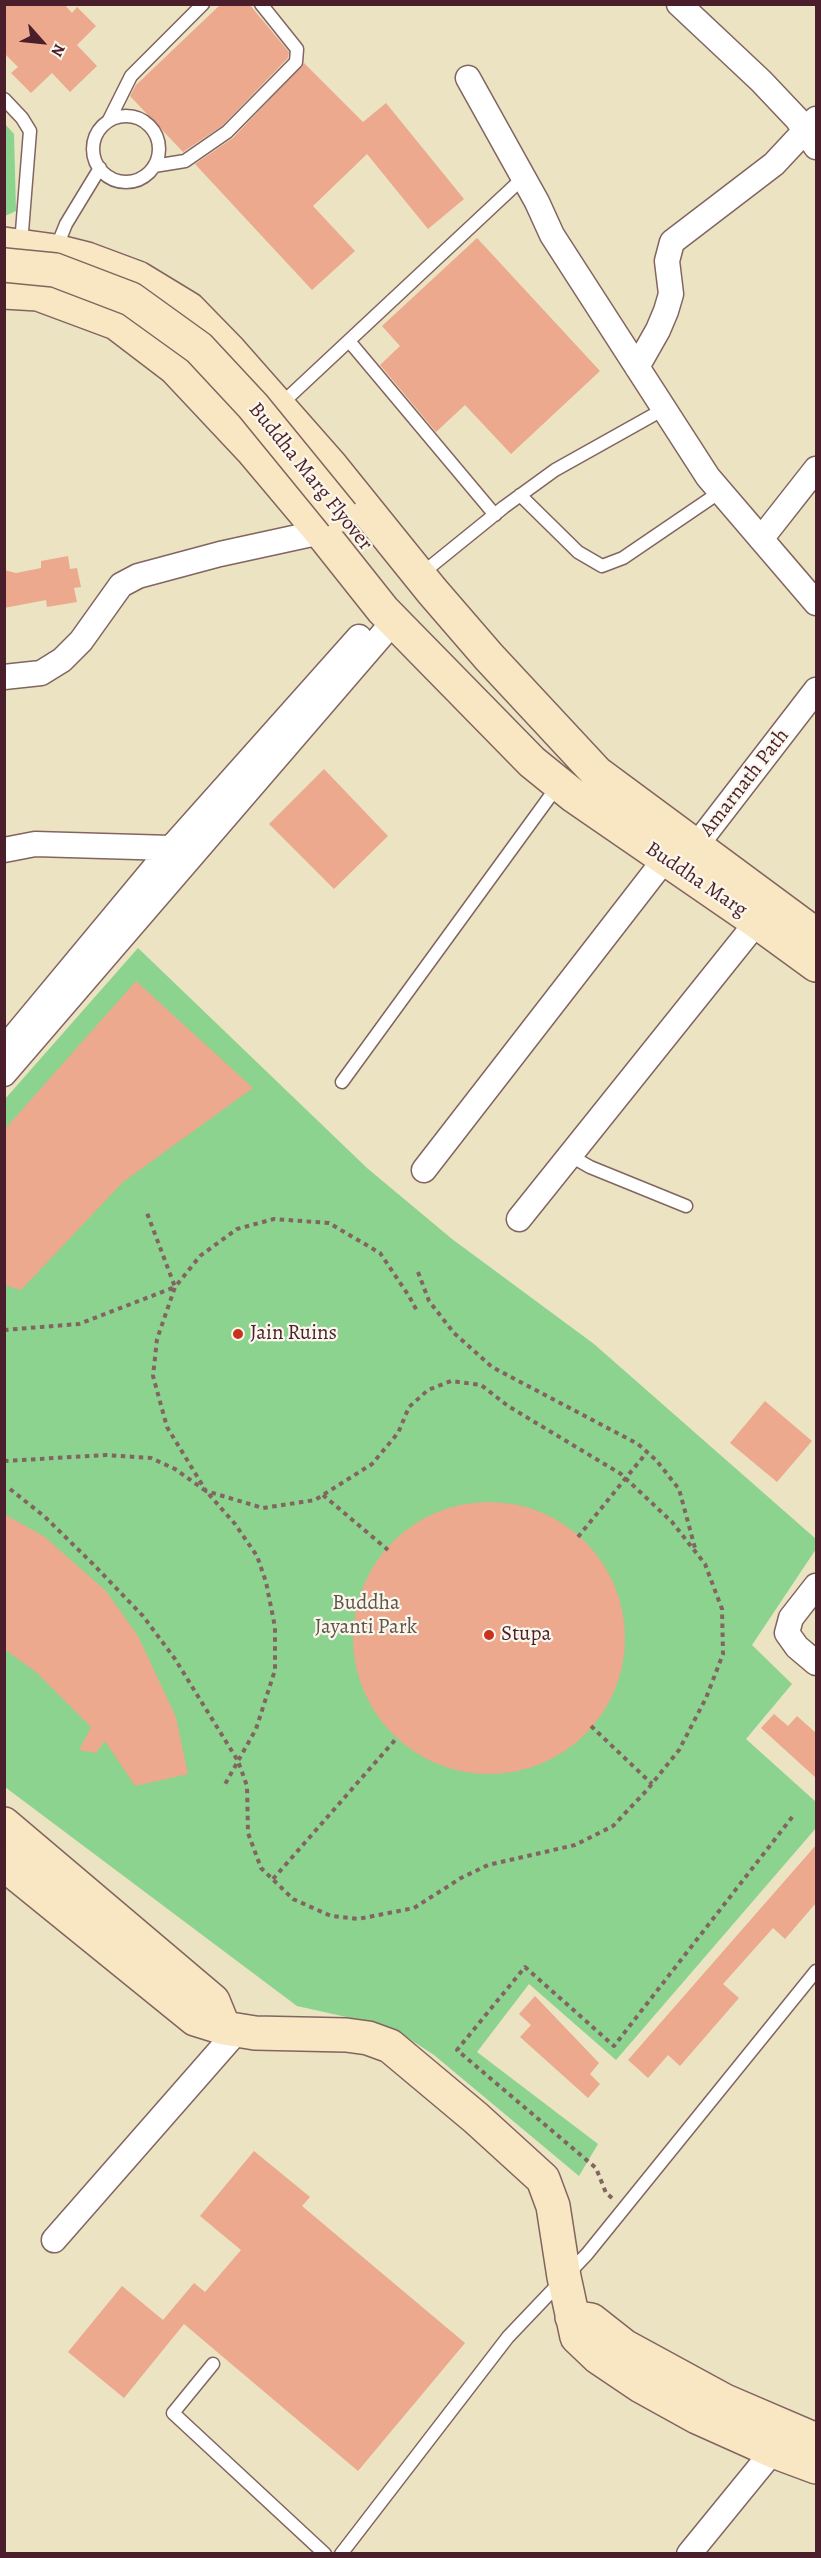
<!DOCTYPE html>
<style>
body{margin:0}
#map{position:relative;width:821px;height:2558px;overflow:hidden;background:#ebe3c2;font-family:Alegreya,serif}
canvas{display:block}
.frame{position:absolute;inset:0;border:6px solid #4a1f2b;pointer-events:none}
.north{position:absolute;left:12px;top:12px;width:60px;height:60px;-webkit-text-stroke:4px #fbf7ec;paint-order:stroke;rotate:117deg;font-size:16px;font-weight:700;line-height:24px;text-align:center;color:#4a1f2b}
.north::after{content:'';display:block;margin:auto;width:21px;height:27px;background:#4a1f2b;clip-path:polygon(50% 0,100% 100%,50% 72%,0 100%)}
</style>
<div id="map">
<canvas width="821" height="2558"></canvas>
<div class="frame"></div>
<div class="north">N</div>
</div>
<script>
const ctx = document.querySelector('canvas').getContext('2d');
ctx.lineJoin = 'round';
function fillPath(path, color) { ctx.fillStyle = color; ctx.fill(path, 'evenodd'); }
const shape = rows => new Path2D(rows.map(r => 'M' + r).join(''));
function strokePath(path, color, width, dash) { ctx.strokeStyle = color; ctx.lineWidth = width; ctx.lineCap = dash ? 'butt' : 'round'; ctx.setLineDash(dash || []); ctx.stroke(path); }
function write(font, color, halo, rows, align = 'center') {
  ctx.font = font + ' Alegreya,serif'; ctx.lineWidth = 4.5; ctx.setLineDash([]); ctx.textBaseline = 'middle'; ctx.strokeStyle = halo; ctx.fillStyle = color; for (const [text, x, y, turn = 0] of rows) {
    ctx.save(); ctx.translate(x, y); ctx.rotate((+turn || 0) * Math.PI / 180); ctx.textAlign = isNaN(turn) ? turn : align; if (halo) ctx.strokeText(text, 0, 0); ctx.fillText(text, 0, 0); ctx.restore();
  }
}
fillPath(shape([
 [5,124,14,134,16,211,5,216],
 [138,948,367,1168,452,1239,594,1344,816,1539,816,1549,752,1645,792,1684,746,1739,816,1802,816,1828,616,2060,529,1984,477,2052,598,2144,579,2176,434,2055,405,2036,378,2024,297,2006,5,1787,5,1099]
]), '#8bd38f');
fillPath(shape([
 [4,4,64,4,72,13,77,7,96,26,77,45,97,66,70,92,52,73,31,93,11,73,18,67,4,53],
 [221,4,249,4,289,52,288,58,222,126,183,152,130,96,136,85],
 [304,63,363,122,386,103,464,199,428,229,367,154,313,206,355,251,312,290,195,164,233,138],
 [477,238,600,371,511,454,465,405,436,432,380,365,400,346,382,326],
 [68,556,70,569,77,568,81,587,74,588,77,602,47,607,46,600,4,608,4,570,16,573,41,568,41,561],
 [324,769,388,836,334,889,269,824],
 [136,981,253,1088,123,1182,21,1290,4,1285,4,1130],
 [765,1401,812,1441,777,1482,730,1443],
 '353 1638a136 136 0 1 1 272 0a136 136 0 1 1-272 0Z',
 [4,1514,45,1537,106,1591,138,1636,176,1717,188,1774,135,1786,105,1741,96,1753,79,1750,91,1727,36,1672,4,1649],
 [774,1714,788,1726,797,1716,816,1733,816,1778,761,1728],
 [816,1845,816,1903,785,1939,773,1928,723,1984,739,1998,680,2066,668,2055,648,2078,628,2060],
 [535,1996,599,2063,590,2074,600,2084,588,2098,520,2037,531,2025,519,2014],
 [254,2151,310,2197,302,2206,465,2343,358,2471,184,2324,124,2398,68,2352,122,2286,163,2320,194,2283,205,2292,241,2250,200,2216]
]), '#eca98d');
const service = shape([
 [4,99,22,118,30,131,21,244],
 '93 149a33 33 0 1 1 66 0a33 33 0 1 1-66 0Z',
 [109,120,131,76,203,4],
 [154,166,185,161,227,132,296,62,297,49,261,4],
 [55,251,66,224,100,168],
 [349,341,495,515],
 [279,406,524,177],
 [520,495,578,552,602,566,623,558,720,492],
 [420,575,504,507,555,470,664,409],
 [342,1082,559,784],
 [569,1155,590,1167,686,1206],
 [213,2364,173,2413,325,2554],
 [341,2554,508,2337,587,2254,816,1971]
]);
const minor = shape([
 [679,4,761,81,797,119,816,147],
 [468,78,537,202,552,235,708,477,816,603],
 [637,367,658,330,666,311,671,294,667,261,672,242,774,164,816,119],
 [761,539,816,469],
 [4,677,41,673,62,660,81,641,121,585,138,576,220,554,321,532],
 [695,847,816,690],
 [4,850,35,844,171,848,183,851],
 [4,1049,171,848,359,637],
 [4,1074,394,621],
 [424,1170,665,859],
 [519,1219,757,922],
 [816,1586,791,1618,787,1633,797,1647,816,1663],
 [54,2240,238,2030],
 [689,2554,773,2451]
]);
const secondary = shape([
 [4,244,55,251,87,259,138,278,189,309,228,349,332,467,432,591,489,657,597,773,816,935],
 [4,292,38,294,116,323,175,368,252,450,321,532,383,610,532,762,574,796,757,922,816,965],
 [4,1824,213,2001,224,2028],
 [4,1864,195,2019,224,2028,255,2033,346,2035,368,2038,390,2046,476,2118,543,2179,553,2206,564,2277,577,2337,598,2357,641,2386,697,2417,773,2451,816,2467],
 [572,2317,591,2320,624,2346,725,2401,816,2440]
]);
strokePath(service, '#826460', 15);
strokePath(minor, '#826460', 27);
strokePath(secondary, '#826460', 36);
strokePath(shape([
 [418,1272,429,1301,454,1333,492,1367,638,1444,656,1460,679,1489,695,1548],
 [4,1330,79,1324,175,1287,147,1213],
 [4,1461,106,1455,151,1458,175,1469,206,1491,235,1524,257,1556,266,1582,275,1627,275,1670,256,1729,224,1786],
 [10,1489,45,1517,94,1565,143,1616,175,1659,238,1761,247,1786,248,1833,261,1868,293,1899,331,1916,358,1919,414,1908,461,1878,488,1865,575,1845,613,1826,647,1790,679,1750,706,1698,723,1654,722,1609,705,1564,672,1522,621,1474,508,1406,481,1385,451,1381,428,1390,409,1407,398,1433,372,1464,315,1500,263,1508,206,1491,167,1427,153,1376,157,1339,175,1287,200,1256,237,1229,274,1219,329,1223,380,1253,409,1296,417,1311],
 [323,1495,388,1550],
 [578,1537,647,1452],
 [591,1726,652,1784],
 [273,1879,395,1740],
 [612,2198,606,2193,596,2168,457,2050,525,1967,614,2046,793,1816]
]), '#826460', 4, [4.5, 4.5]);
strokePath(service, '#fff', 12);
strokePath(minor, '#fff', 24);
strokePath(secondary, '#f9e7c3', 33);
const secondaryBridge = shape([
 [4,265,55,270,131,299,199,348,253,406,342,515]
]);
strokePath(secondaryBridge, '#826460', 36, []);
strokePath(secondaryBridge, '#f9e7c3', 33);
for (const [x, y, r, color] of [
 [238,1334,6,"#c8321e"],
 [489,1635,6,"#c8321e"]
]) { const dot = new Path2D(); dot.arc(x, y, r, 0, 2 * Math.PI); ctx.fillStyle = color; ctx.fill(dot); strokePath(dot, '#fbf7ec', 2); }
write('21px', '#4a1f2b', '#fbf7ec', [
 ["Buddha Marg Flyover",310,477,51],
 ["Amarnath Path",745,783,-52],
 ["Buddha Marg",696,880,34]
]);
write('21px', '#4a1f2b', '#fbf7ec', [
 ["Jain Ruins",250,1334],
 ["Stupa",501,1635]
], 'left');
write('21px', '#5e5549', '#fbf7ec', [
 ["Buddha",366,1604],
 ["Jayanti Park",366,1628]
]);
</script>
